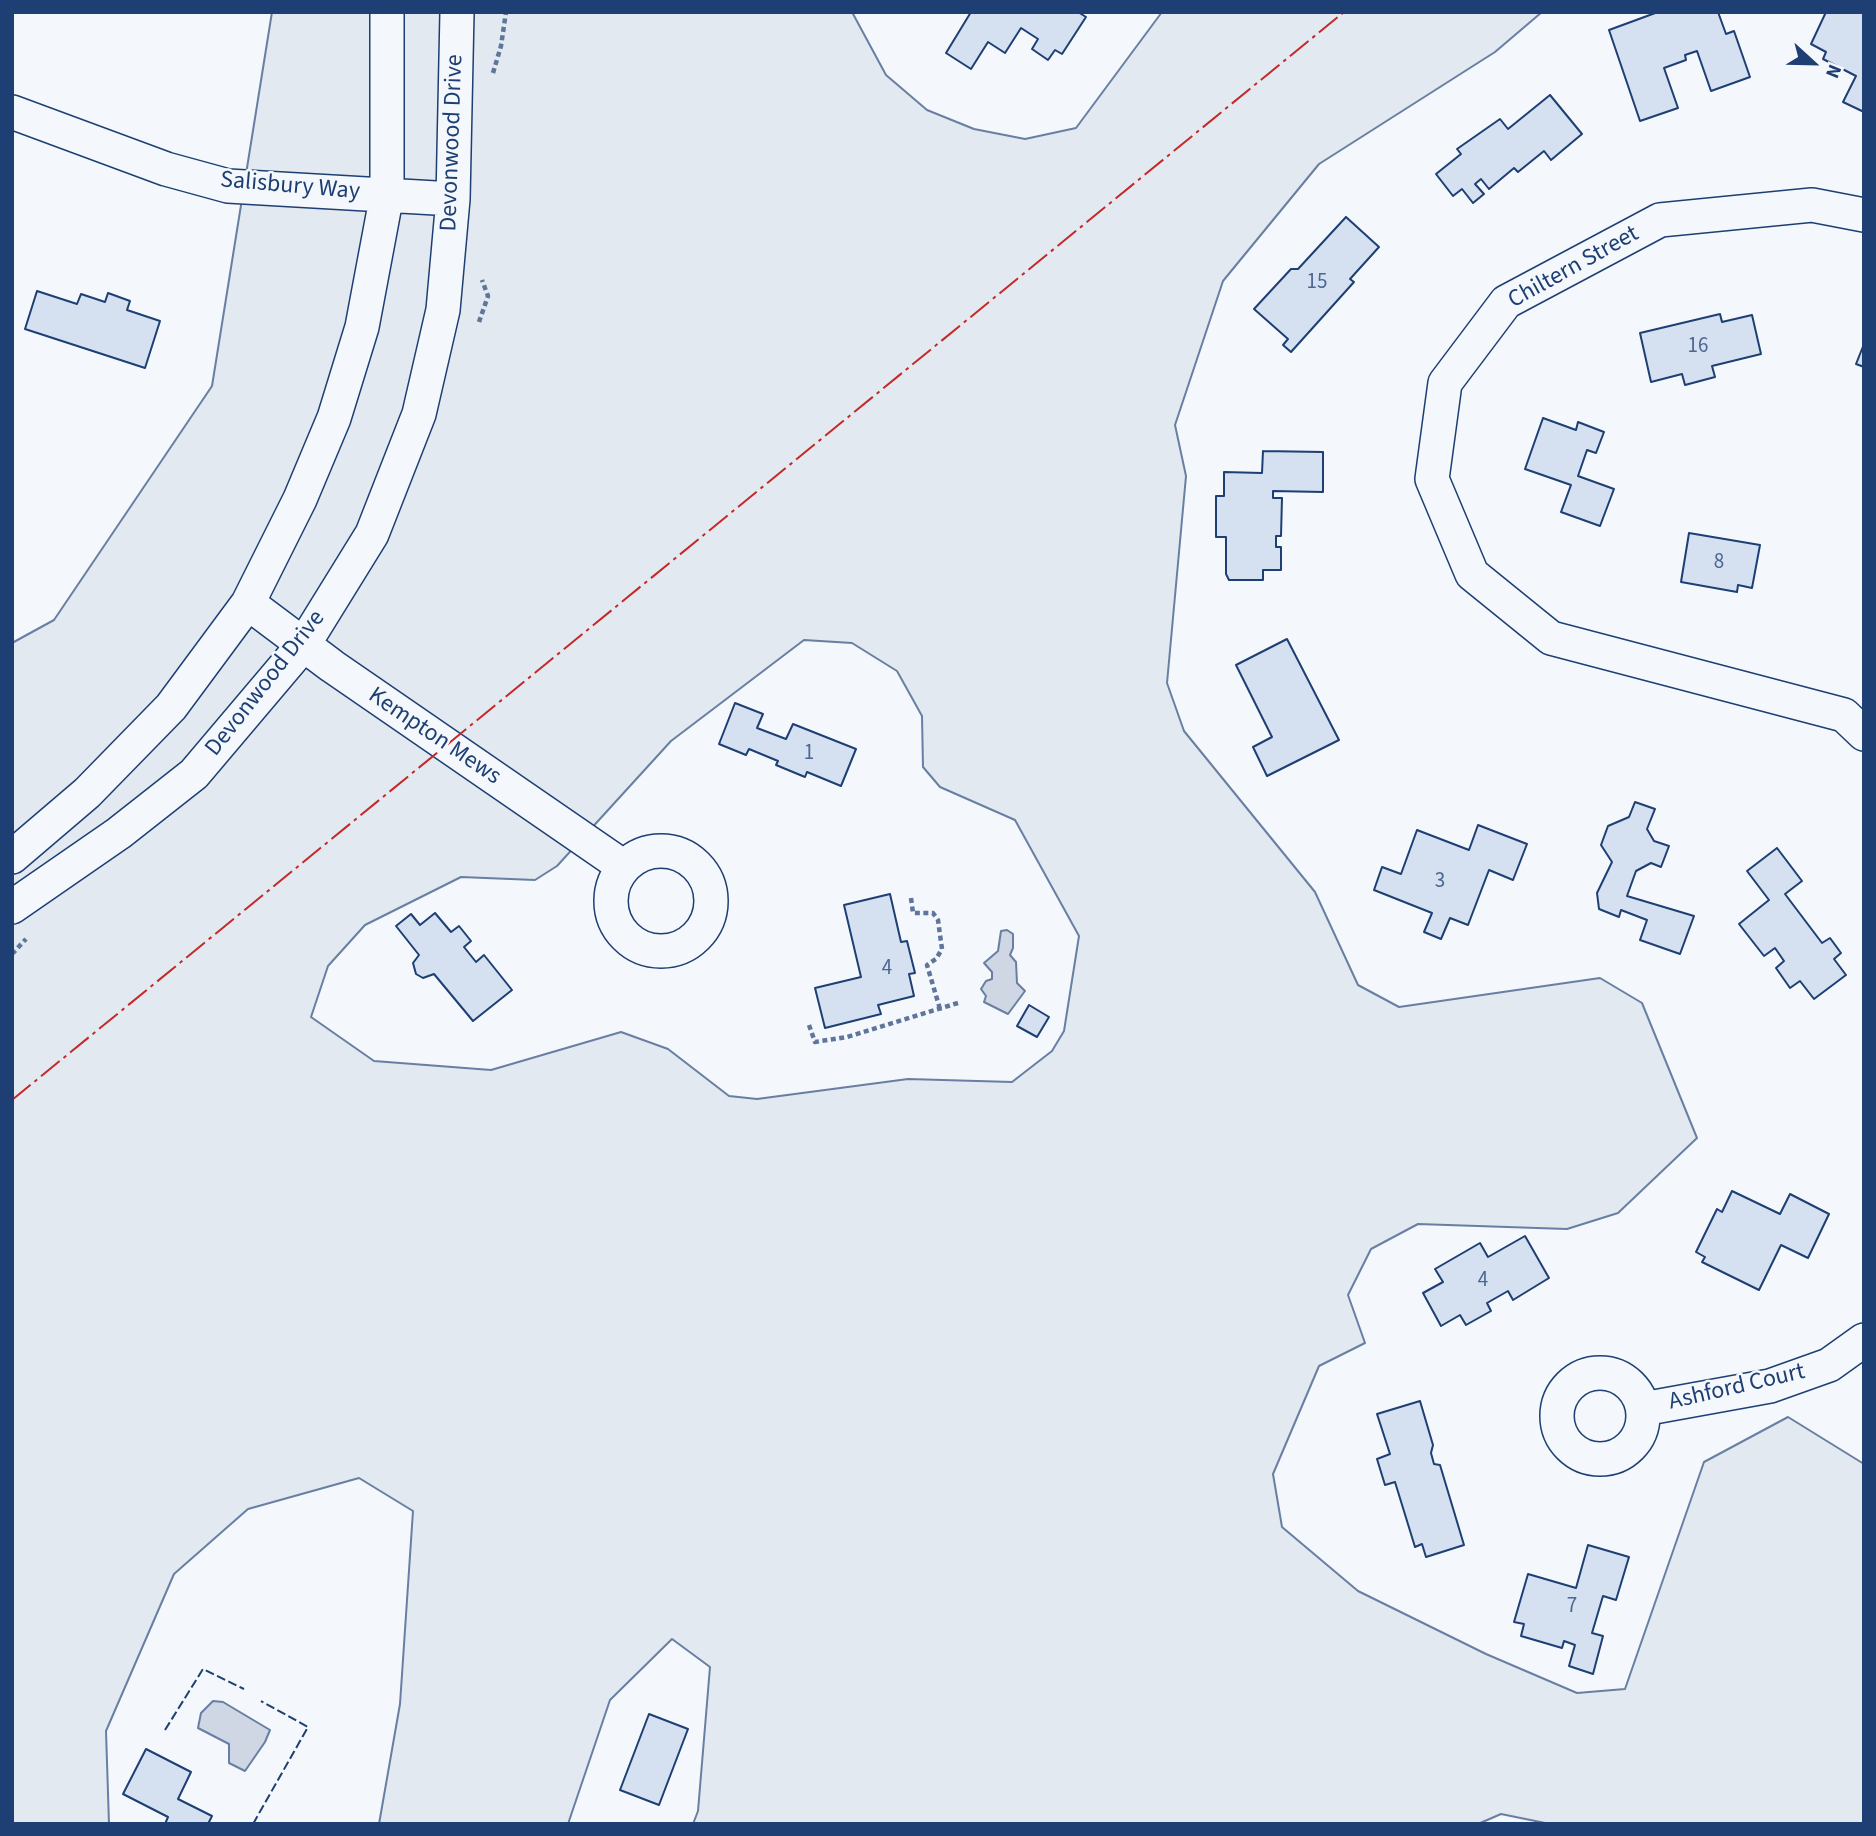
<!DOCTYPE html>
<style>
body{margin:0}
#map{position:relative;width:1876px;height:1836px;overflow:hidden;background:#f4f7fb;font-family:"Source Sans 3",sans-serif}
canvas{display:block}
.frame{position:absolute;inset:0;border:14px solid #1d3f73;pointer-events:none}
.north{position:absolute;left:1778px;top:28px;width:70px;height:70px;-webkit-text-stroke:5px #f4f7fb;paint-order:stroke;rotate:112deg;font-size:19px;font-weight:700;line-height:28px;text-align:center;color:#1d3f73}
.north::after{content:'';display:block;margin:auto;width:24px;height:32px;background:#1d3f73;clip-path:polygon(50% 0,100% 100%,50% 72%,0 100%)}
</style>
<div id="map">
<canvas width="1876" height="1836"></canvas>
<div class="frame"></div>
<div class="north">N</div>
</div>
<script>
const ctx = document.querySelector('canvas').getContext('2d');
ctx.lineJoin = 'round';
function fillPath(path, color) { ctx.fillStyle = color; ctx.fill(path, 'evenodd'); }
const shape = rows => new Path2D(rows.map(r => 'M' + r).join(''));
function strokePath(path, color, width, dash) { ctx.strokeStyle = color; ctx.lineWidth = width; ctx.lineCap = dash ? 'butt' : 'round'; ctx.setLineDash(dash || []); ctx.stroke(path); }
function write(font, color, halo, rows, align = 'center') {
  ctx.font = font + ' "Source Sans 3",sans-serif'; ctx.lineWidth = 5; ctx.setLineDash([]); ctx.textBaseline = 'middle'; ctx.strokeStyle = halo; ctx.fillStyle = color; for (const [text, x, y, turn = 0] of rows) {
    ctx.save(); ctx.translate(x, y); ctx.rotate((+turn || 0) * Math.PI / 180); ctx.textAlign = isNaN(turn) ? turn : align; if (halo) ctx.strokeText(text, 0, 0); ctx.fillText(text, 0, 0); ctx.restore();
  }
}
const green = shape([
 [272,12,852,12,886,75,927,110,974,129,1025,139,1076,128,1162,12,1542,12,1495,52,1319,164,1223,281,1175,425,1186,476,1167,683,1184,731,1315,892,1358,985,1399,1007,1600,978,1642,1003,1697,1138,1618,1213,1567,1229,1418,1224,1371,1249,1348,1295,1365,1343,1319,1366,1273,1474,1282,1527,1358,1591,1486,1654,1577,1693,1625,1689,1704,1462,1788,1417,1864,1464,1864,1824,1550,1824,1501,1814,1478,1824,693,1824,698,1811,710,1667,672,1639,610,1700,568,1824,379,1824,400,1704,413,1511,359,1478,248,1509,174,1574,106,1731,109,1824,12,1824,12,643,54,620,212,386,272,12],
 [804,640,852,643,897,671,922,716,923,767,940,787,1015,820,1079,936,1064,1031,1052,1051,1012,1082,908,1079,757,1099,729,1096,668,1049,621,1032,491,1070,374,1061,311,1017,328,966,365,925,461,877,535,880,557,866,671,741,804,640]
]);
fillPath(green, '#e3e9f0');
strokePath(green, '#687fa3', 2);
const water = shape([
 [1007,930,1013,934,1013,948,1010,955,1016,962,1017,983,1025,991,1008,1014,984,1002,986,996,981,989,986,981,992,979,992,972,984,963,998,951,1001,931,1007,930],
 [213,1701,223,1702,270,1730,265,1742,245,1771,229,1763,229,1744,198,1728,201,1713,213,1701]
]);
fillPath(water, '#cfd7e4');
strokePath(water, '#687fa3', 2);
const building = shape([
 [971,12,1078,12,1086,17,1062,54,1055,50,1048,60,1032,49,1038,39,1021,28,1005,53,988,42,971,69,946,53,971,12],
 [1718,12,1726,34,1734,31,1750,77,1711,91,1697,51,1685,55,1686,60,1664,68,1678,108,1640,121,1609,30,1658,12,1718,12],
 [1826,12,1864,12,1864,112,1843,102,1856,76,1823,59,1826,52,1811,44,1826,12],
 [1550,95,1582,134,1551,160,1544,151,1518,172,1514,168,1489,189,1481,179,1475,184,1484,194,1473,203,1462,189,1453,196,1436,174,1461,154,1457,149,1500,119,1508,129,1550,95],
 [1346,217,1379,247,1350,279,1354,282,1291,352,1283,345,1288,339,1254,309,1291,269,1298,269,1346,217],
 [37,291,77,304,81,294,105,302,108,293,130,301,127,310,160,321,145,368,25,329,37,291],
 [1720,314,1722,322,1752,315,1761,354,1712,366,1715,377,1685,385,1682,374,1651,382,1640,333,1720,314],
 [1864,344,1864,367,1856,364,1864,344],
 [1543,418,1576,430,1578,422,1604,432,1596,453,1587,450,1578,476,1614,489,1600,526,1561,512,1571,485,1525,469,1543,418],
 [1263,451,1323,452,1323,492,1273,491,1273,498,1282,498,1281,536,1276,536,1276,547,1281,547,1281,570,1263,570,1263,580,1229,580,1226,574,1226,537,1216,537,1216,496,1224,496,1224,472,1262,473,1263,451],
 [1689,533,1760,545,1752,588,1738,585,1737,592,1681,582,1689,533],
 [1287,639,1339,740,1267,776,1253,747,1272,737,1236,665,1287,639],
 [735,703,763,714,757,728,786,739,793,724,856,749,841,786,807,772,805,777,776,765,778,761,749,749,746,755,719,744,735,703],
 [1635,802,1655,809,1647,829,1654,841,1669,846,1661,867,1651,863,1636,871,1627,896,1694,916,1680,954,1640,940,1647,920,1621,910,1619,917,1599,909,1597,893,1612,862,1601,845,1608,826,1629,817,1635,802],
 [1478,825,1527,844,1513,880,1489,870,1468,925,1450,918,1441,939,1424,932,1432,913,1374,890,1382,867,1401,874,1417,830,1469,850,1478,825],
 [1777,848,1802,881,1785,894,1822,943,1830,938,1841,953,1834,959,1846,975,1814,999,1800,981,1790,988,1776,968,1784,961,1775,948,1764,956,1739,924,1769,900,1747,871,1777,848],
 [890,894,901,942,907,941,915,973,909,974,914,996,878,1005,881,1014,825,1028,815,988,861,977,844,905,890,894],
 [435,913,451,932,459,926,471,941,464,947,476,962,484,955,512,990,473,1021,434,974,423,978,416,974,413,963,419,955,396,926,411,914,420,925,435,913],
 [1029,1005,1049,1017,1037,1037,1017,1026,1029,1005],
 [1732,1191,1780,1214,1790,1194,1829,1214,1808,1258,1781,1245,1759,1290,1702,1262,1705,1257,1696,1252,1717,1209,1722,1212,1732,1191],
 [1525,1236,1549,1278,1513,1300,1508,1291,1487,1303,1491,1311,1466,1325,1460,1315,1441,1326,1423,1293,1443,1282,1435,1269,1480,1243,1488,1257,1525,1236],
 [1420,1401,1433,1445,1431,1453,1434,1464,1440,1465,1464,1545,1426,1557,1422,1544,1415,1547,1395,1482,1385,1485,1377,1459,1390,1454,1377,1414,1420,1401],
 [1588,1545,1629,1557,1616,1600,1603,1596,1592,1633,1603,1636,1593,1674,1569,1666,1575,1645,1564,1641,1562,1648,1521,1636,1524,1624,1514,1622,1528,1574,1576,1588,1588,1545],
 [649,1714,688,1729,659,1805,620,1790,649,1714],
 [146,1749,191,1772,178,1799,212,1816,208,1824,165,1824,168,1817,123,1794,146,1749]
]);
fillPath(building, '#d5e0f0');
strokePath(building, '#1d3f73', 2);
const street = shape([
 [12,112,166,169,228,186,453,199],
 [1864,215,1812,205,1660,220,1506,302,1445,383,1432,479,1472,574,1551,638,1844,715,1864,734],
 [248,603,332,666,624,867],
 '611 901a50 50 0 1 1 100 0a50 50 0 1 1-100 0Z',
 [12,857,87,793,171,707,248,603,300,499,334,418,362,327,387,194,387,12],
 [12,907,119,833,194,774,304,644,372,534,419,414,443,310,453,199,457,12],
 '1557 1416a43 43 0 1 1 86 0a43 43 0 1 1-86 0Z',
 [1643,1409,1770,1386,1829,1365,1864,1340]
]);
strokePath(street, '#1d3f73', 36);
strokePath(shape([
 [493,73,501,46,506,12],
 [479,322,488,296,482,280],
 [911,898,913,913,933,913,938,920,942,949,936,959,927,965,940,1009],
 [12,954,26,939],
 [809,1025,815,1042,847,1037,958,1003]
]), '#5e769c', 4.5, [5, 3.5]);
strokePath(street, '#f4f7fb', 33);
strokePath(shape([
 [165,1730,203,1669,244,1689],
 [253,1824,308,1727,261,1701]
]), '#1d3f73', 2, [9, 3.5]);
strokePath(shape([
 [12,1100,1344,12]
]), '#c62828', 2, [24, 5, 3.5, 5]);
write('21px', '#4b6792', null, [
 ["15",1317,283],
 ["16",1698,347],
 ["8",1719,563],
 ["1",809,754],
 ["3",1440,882],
 ["4",887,969],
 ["4",1483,1281],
 ["7",1572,1607]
]);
write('24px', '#1d3f73', '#f4f7fb', [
 ["Devonwood Drive",453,143,-88],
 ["Salisbury Way",290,187,5],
 ["Chiltern Street",1574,268,-29],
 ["Devonwood Drive",266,684,-52],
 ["Kempton Mews",434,737,34],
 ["Ashford Court",1737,1388,-13]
]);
</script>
